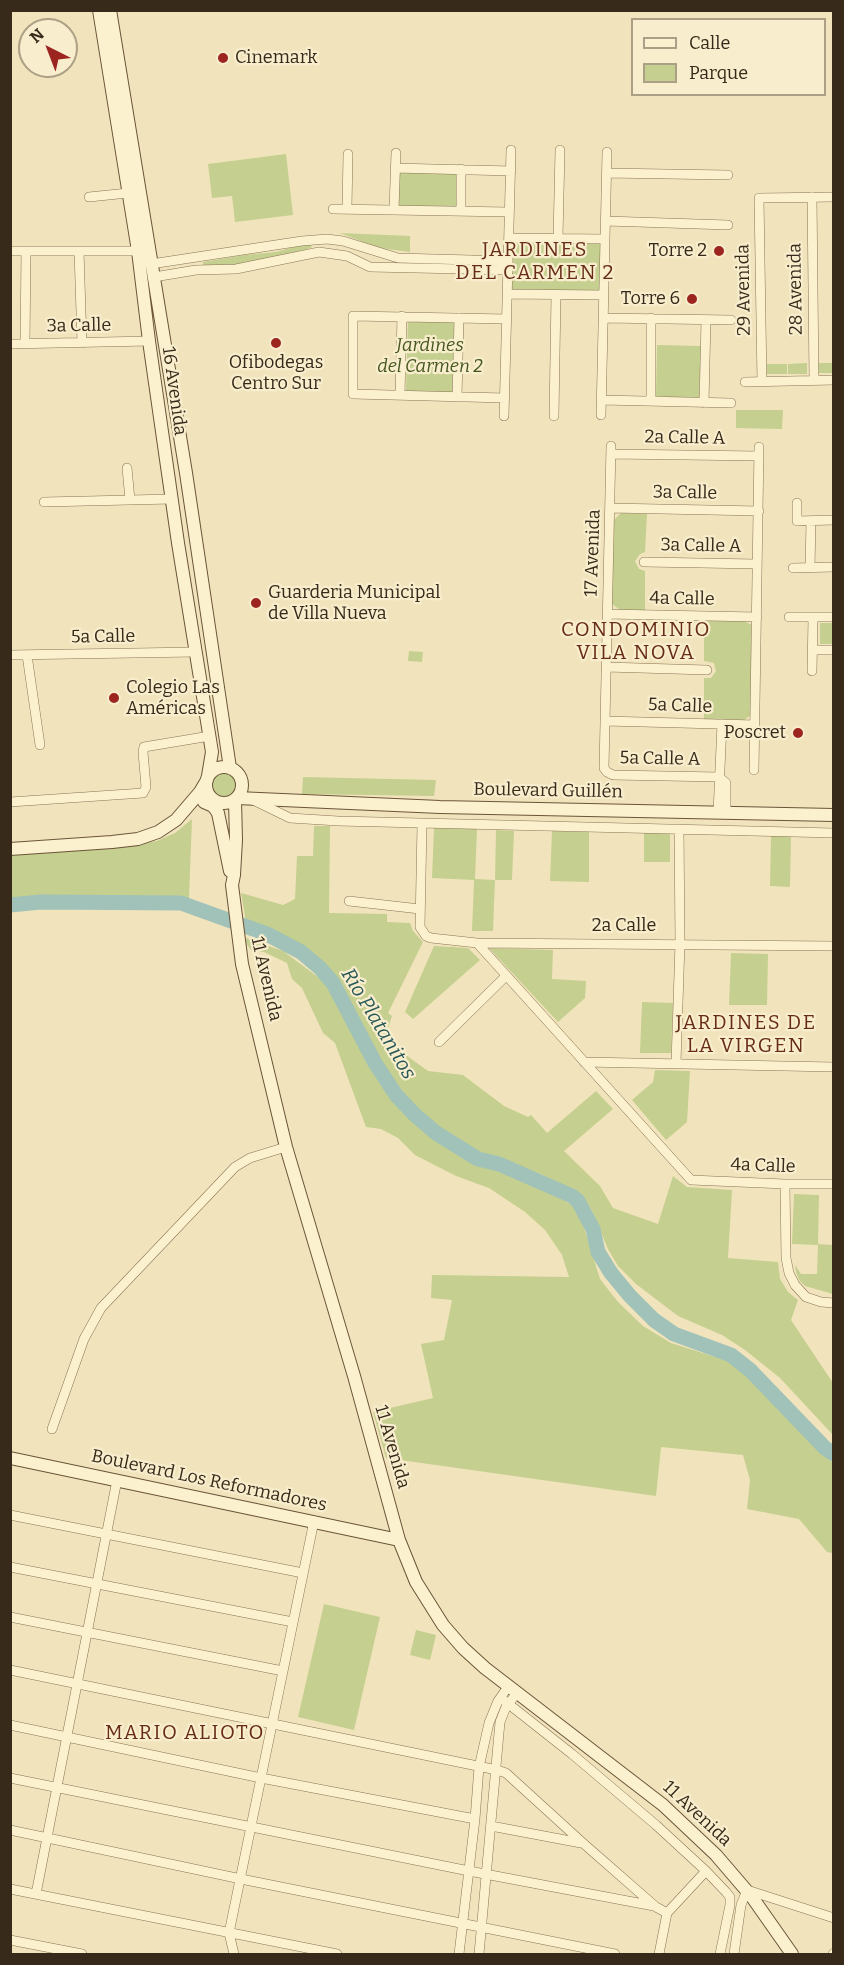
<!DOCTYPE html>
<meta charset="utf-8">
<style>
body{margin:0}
#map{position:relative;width:844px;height:1965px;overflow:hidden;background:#f1e4bc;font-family:Bitter,serif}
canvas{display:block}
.frame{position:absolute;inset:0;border:12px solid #372a1a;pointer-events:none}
.legend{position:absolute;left:631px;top:18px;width:195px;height:78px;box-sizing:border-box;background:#f8edcc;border:2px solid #ab9f85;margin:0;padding:8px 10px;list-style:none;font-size:18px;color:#372a1a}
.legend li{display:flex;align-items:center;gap:12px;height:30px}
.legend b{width:30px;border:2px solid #ab9f85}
.north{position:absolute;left:18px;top:18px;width:60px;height:60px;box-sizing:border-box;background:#f8edcc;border:2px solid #ab9f85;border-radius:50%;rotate:318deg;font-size:16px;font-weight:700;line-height:24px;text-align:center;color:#372a1a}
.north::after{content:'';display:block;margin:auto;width:21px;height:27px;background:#9d2520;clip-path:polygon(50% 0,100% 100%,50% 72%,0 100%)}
</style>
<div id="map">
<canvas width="844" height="1965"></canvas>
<div class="frame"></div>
<ul class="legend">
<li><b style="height:8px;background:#fbf1cf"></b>Calle</li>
<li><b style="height:16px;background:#c5cf8f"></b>Parque</li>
</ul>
<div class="north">N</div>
</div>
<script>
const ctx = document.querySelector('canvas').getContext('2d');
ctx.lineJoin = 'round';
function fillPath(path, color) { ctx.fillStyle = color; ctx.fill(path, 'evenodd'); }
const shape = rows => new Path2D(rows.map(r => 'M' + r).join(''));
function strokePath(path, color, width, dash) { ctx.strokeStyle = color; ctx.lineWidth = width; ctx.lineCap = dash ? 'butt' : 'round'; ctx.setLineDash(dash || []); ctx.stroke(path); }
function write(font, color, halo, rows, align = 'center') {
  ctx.font = font + ' Bitter,serif'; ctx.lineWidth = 4.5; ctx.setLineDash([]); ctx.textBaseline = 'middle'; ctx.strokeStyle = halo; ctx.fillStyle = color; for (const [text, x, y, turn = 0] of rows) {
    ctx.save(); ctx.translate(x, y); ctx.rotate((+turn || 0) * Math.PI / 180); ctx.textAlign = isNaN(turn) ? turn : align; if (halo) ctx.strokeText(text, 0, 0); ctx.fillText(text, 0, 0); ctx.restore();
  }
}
fillPath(shape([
 [286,154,293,215,235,222,232,196,212,198,208,164],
 [399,171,458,172,457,207,398,206],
 [340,233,410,236,410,252,379,248],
 [514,241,601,244,599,291,512,289],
 [310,244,312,247,308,249,237,265,212,266,203,265,203,262,244,255,276,252,297,246],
 [408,321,454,322,452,393,406,392],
 [657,345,701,346,699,398,656,397],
 [807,363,807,374,788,374,788,364],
 [818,363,833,363,833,373,818,373],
 [767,364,787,364,787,374,767,374],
 [736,410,783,410,782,429,736,428],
 [621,513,647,514,645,552,640,554,635,561,639,569,645,571,645,610,620,610,611,603,614,520],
 [742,620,752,625,751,715,744,720,704,719,704,678,711,678,716,671,714,663,704,661,704,621],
 [820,623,833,623,833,644,820,644],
 [409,651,423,652,422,662,408,661],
 '212 784a12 12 0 1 1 24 0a12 12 0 1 1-24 0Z',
 [303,777,436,780,434,796,302,794],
 [192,819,189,898,11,899,10,856,157,841,175,833],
 [314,826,330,826,329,913,387,914,387,922,410,923,413,931,423,942,388,1013,392,1016,387,1031,394,1044,410,1058,428,1071,463,1075,504,1106,528,1117,531,1115,547,1133,596,1091,613,1109,564,1151,600,1186,613,1208,658,1224,673,1176,687,1187,732,1190,728,1258,778,1262,780,1279,788,1292,798,1300,791,1320,833,1383,833,1435,780,1378,745,1350,722,1335,678,1316,636,1284,618,1266,608,1249,592,1211,583,1199,543,1175,483,1153,445,1134,418,1111,390,1079,360,1022,346,1003,337,980,318,958,299,943,275,931,246,922,241,893,283,905,295,899,297,856,313,856],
 [434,828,477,829,475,879,495,880,496,830,514,831,512,880,495,880,493,931,472,931,474,880,432,878],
 [552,831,589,832,589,882,550,881],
 [644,832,670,832,670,862,644,862],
 [771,836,791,836,790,887,770,886],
 [246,938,283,951,318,977,328,986,344,1018,350,1024,393,1097,432,1135,480,1163,546,1189,575,1207,581,1218,600,1279,618,1302,643,1326,671,1343,731,1362,773,1402,806,1438,833,1463,833,1553,827,1552,799,1519,747,1509,750,1480,743,1455,661,1447,656,1496,386,1458,373,1412,433,1398,421,1344,444,1340,452,1300,431,1298,432,1275,569,1277,562,1255,545,1230,525,1212,489,1188,456,1176,415,1155,398,1138,381,1129,366,1127,335,1043,323,1033,302,988,292,979,287,963,264,952,251,950,246,943],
 [434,946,468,948,480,960,413,1019,405,1012],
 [489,948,553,950,552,979,586,981,585,998,558,1022],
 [731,953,768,954,767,1005,729,1005],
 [642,1002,673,1003,671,1053,640,1053],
 [655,1070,690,1071,687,1122,666,1140,632,1100,653,1082],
 [794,1194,819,1195,818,1244,833,1245,833,1294,805,1286,799,1280,796,1272,795,1265,801,1274,817,1274,818,1245,792,1244],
 [324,1604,380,1617,354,1730,298,1717],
 [416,1630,436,1635,430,1660,410,1655]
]), '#c5cf8f');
strokePath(shape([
 [10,905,41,902,181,903,267,934,301,952,320,968,333,983,375,1063,396,1095,415,1115,436,1133,478,1159,499,1164,572,1196,578,1201,593,1229,598,1252,611,1273,630,1296,654,1320,674,1334,731,1355,750,1370,825,1448,834,1454]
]), '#a0c2b9', 15);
const street = shape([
 [395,168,511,171],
 [461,169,461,211],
 [607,173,728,175],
 [89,197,128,193],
 [812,197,814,380],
 [347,208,348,154],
 [333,209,509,212],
 [394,209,396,153],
 [606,221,728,225],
 [509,238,605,239],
 [558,238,560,150],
 [10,251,138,251],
 [79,251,82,343],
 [151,264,302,241,327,239,343,241,398,258,508,261],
 [154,277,196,270,236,269,319,252,347,256,370,267,508,270],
 [508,294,604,295],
 [604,318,731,320],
 [10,344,149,341],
 [25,344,26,251],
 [745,382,834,380],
 [762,382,759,198,834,197],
 [400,395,402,316],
 [457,397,459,318],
 [505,398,353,394,353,316,507,319],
 [602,400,731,403],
 [651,401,651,318],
 [704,403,706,320],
 [601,415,607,152],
 [504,416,511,150],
 [554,416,556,295],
 [611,446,604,768,607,772,613,775,719,777],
 [611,454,759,456],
 [127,468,130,500],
 [44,502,172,499],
 [797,503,797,521,834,520],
 [610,508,759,511],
 [644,562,757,564],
 [793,568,834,567],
 [810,568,811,521],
 [607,614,757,617],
 [789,617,834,617],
 [813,650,834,650],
 [10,655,196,652],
 [27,655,40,745],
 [606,667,707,670],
 [812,671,813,618],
 [605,721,755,725],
 [754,770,759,447],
 [719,777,726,783,726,813],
 [253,800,290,818,338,821,834,833],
 [10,802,143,793,146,787,143,752,144,747,210,736],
 [718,813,722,724],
 [422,824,420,927,426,936,431,938,477,943,834,946],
 [349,901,420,909],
 [477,943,691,1180,785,1184,834,1184],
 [439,1042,506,976],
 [584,1062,834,1067],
 [676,1063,680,943,679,829],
 [785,1184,786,1258,789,1273,795,1285,806,1297,821,1302,834,1303],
 [52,1429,84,1339,101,1308,235,1167,250,1158,286,1147],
 [10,1515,303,1573],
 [10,1567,293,1622],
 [10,1617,283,1671],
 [10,1670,497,1770,506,1773,584,1844,656,1907,667,1913],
 [501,1698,572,1754,656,1825,706,1871,726,1892,730,1897,730,1905,720,1954],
 [10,1725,261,1778,475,1819],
 [10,1778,469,1871,654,1906],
 [491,1826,581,1843],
 [10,1830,241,1879,615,1954],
 [10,1889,337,1954],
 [36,1894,117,1480],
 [10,1940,82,1954],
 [234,1954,229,1933,314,1521],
 [459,1954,475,1819,479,1767,489,1723,498,1701,508,1687],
 [479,1954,500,1722,506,1707,517,1693],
 [659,1954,667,1913,706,1871],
 [734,1954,741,1905,747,1890,834,1918],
 [833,1954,834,1953]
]);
const secondary = shape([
 [99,10,138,251,149,341,178,543,212,752,208,776],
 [110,10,186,473,230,768],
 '206 785a18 18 0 1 1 36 0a18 18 0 1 1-36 0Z',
 [237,798,440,807,834,815],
 [235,800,236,840,234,875,232,885,242,964,286,1147,354,1376,399,1540,416,1582,443,1625,463,1648,485,1668,663,1805,716,1855,752,1897,792,1954],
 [204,802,213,806,218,813,230,871],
 [10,849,112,842,138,839,158,832,176,820,200,792,207,780],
 [10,1458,399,1540]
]);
strokePath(street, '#8a7354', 10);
strokePath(secondary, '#6b5438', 14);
strokePath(street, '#fbf1cf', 9);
strokePath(secondary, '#fbf1cf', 12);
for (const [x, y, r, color] of [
 [223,58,6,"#9d2520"],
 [719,251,6,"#9d2520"],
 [692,299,6,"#9d2520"],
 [276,343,6,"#9d2520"],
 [256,603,6,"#9d2520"],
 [114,698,6,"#9d2520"],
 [798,733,6,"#9d2520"]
]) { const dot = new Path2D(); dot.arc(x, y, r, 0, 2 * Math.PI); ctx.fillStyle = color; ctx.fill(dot); strokePath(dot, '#f8edcc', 2); }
write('18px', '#372a1a', '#f8edcc', [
 ["Cinemark",235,58],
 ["Torre 2",707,251,"right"],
 ["Torre 6",680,299,"right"],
 ["Ofibodegas",276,363,"center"],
 ["Centro Sur",276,384,"center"],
 ["Guarderia Municipal",268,593],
 ["de Villa Nueva",268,614],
 ["Colegio Las",126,688],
 ["Américas",126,709],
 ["Poscret",786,733,"right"]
], 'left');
write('18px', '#372a1a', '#f8edcc', [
 ["28 Avenida",796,289,-91],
 ["29 Avenida",744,290,-91],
 ["3a Calle",79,326,-1],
 ["16 Avenida",174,391,82],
 ["2a Calle A",685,438,1],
 ["3a Calle",685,493,1],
 ["3a Calle A",701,546,1],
 ["17 Avenida",593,553,-88],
 ["4a Calle",682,599,1],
 ["5a Calle",103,637,-1],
 ["5a Calle",680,706,2],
 ["5a Calle A",660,759,1],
 ["Boulevard Guillén",548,791,1],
 ["2a Calle",624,926],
 ["11 Avenida",266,979,77],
 ["4a Calle",763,1166,2],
 ["11 Avenida",392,1447,74],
 ["Boulevard Los Reformadores",209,1481,12],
 ["11 Avenida",697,1814,43]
]);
write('italic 18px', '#45561f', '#f8edcc', [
 ["Jardines",430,346],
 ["del Carmen 2",430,367]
]);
ctx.letterSpacing = '1.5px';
write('20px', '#672c16', '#f8edcc', [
 ["JARDINES",535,250],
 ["DEL CARMEN 2",535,273],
 ["CONDOMINIO",636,630],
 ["VILA NOVA",636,653],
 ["JARDINES DE",746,1023],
 ["LA VIRGEN",746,1046],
 ["MARIO ALIOTO",185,1733]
]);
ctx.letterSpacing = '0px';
write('italic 20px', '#285958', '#f8edcc', [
 ["Río Platanitos",378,1024,59]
]);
</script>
